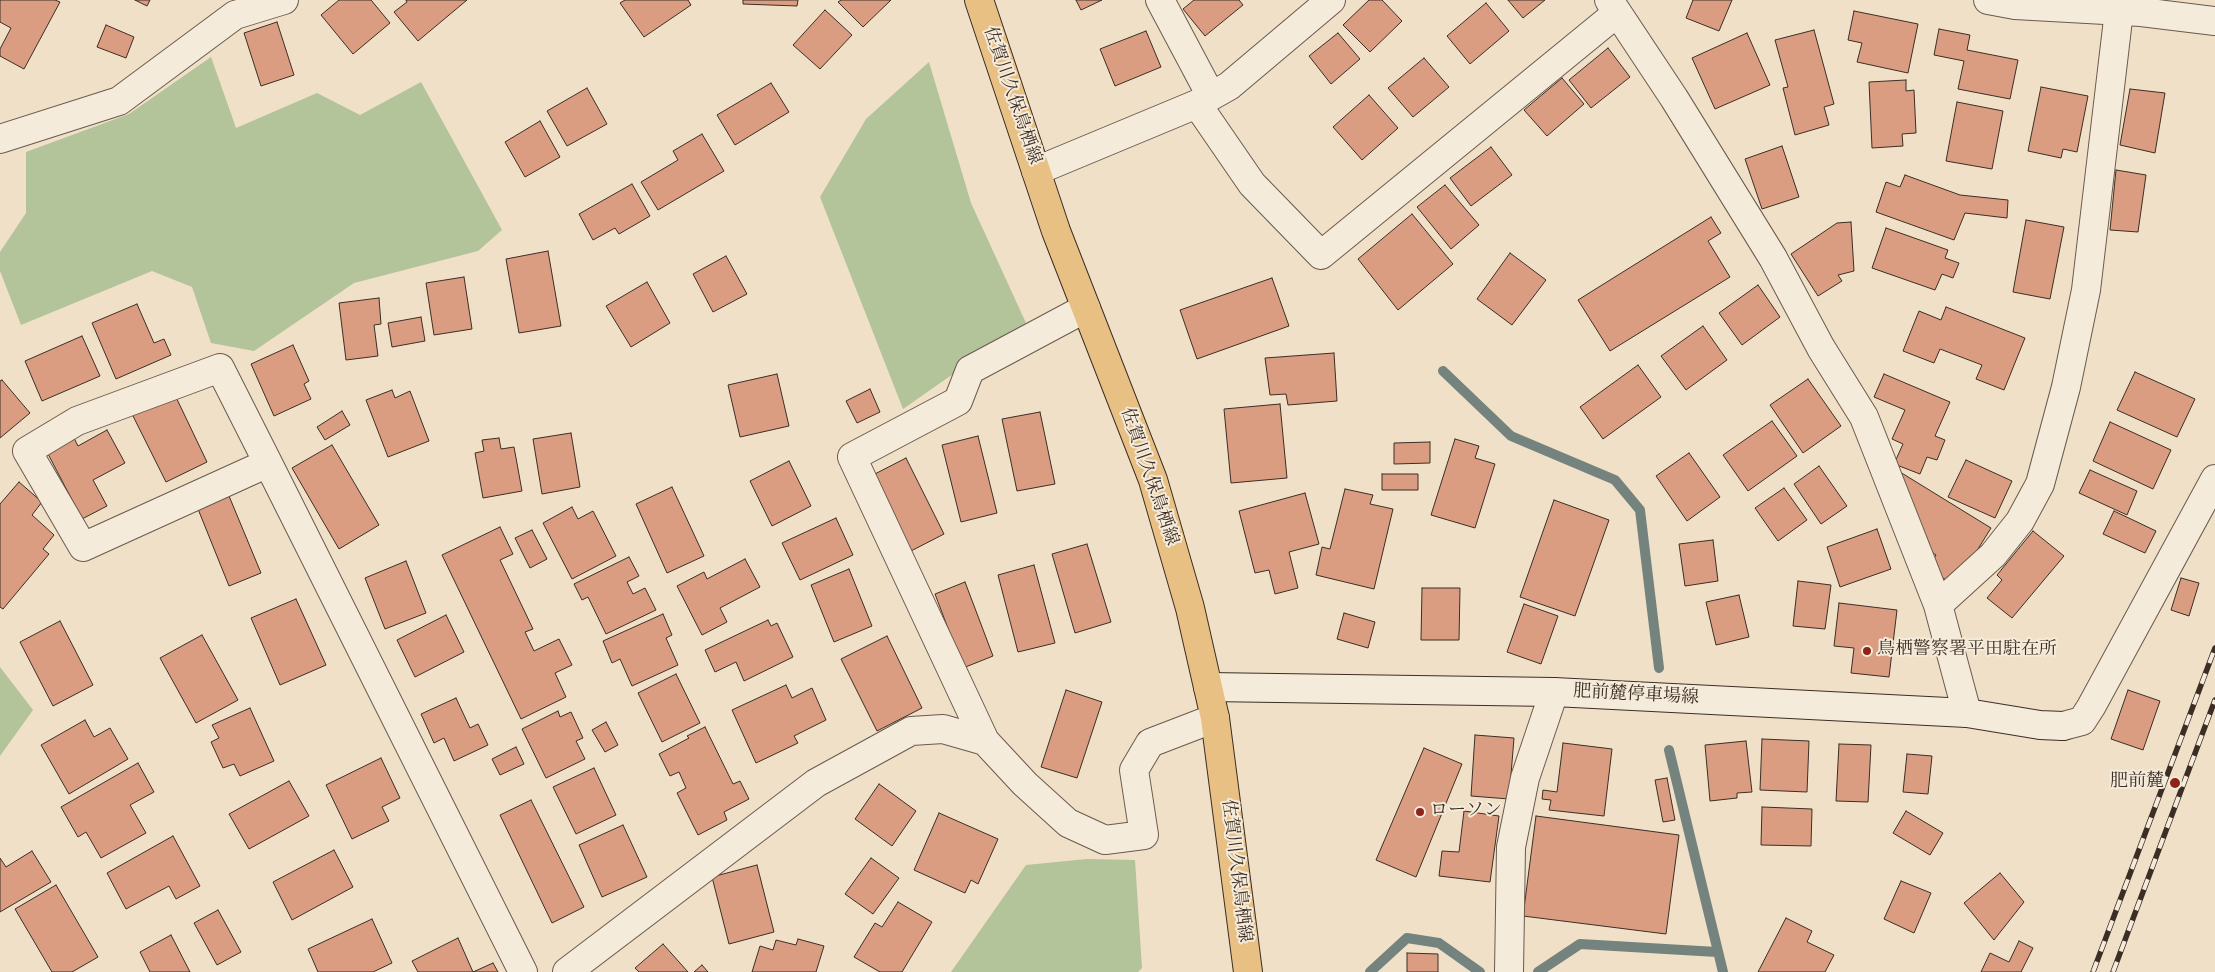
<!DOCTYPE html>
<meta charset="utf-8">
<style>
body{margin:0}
canvas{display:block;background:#f0e0c7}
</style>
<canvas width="2215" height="972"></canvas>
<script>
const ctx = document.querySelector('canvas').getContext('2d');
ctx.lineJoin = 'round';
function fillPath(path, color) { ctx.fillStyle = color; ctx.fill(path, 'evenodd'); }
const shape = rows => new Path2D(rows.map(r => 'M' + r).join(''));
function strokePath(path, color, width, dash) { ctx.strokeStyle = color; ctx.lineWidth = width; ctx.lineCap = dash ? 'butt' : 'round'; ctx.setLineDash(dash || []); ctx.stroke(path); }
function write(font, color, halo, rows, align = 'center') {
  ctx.font = font + ' Vollkorn,"Noto Serif JP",serif'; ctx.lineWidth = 4; ctx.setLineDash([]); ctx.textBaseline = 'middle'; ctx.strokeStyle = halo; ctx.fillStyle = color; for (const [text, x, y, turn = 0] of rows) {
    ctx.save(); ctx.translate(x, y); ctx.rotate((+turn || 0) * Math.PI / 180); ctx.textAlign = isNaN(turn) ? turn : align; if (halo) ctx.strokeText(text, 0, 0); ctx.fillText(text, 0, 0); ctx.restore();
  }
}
fillPath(shape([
 [211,57,236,128,317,93,360,115,421,82,502,230,478,251,354,283,254,351,211,343,192,287,152,271,21,325,0,271,0,252,26,213,26,152,129,114],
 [929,62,971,203,1026,323,903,409,820,197,866,119],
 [0,667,33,710,0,756],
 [1087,859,1135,860,1142,968,1138,972,951,972,1026,865]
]), '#b3c39a');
strokePath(shape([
 [1443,371,1511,436,1615,480,1640,510,1659,668],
 [1669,750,1723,972],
 [1370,972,1407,938,1439,943,1480,972],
 [1538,972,1580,944,1717,952]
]), '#75837e', 10);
const building = shape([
 [0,0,55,0,60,2,24,69,0,56,0,49,11,28,0,22,0,0],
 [135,0,150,0,147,6,135,0],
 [339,0,371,0,390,23,353,54,321,15,339,0],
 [406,0,467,0,418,41,394,12,407,2,406,0],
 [625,0,688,0,691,5,644,37,620,3,625,0],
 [743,0,798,0,797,6,743,4,743,0],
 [841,0,891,0,863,27,838,2,841,0],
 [1076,0,1102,0,1081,10,1076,0],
 [1194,0,1239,0,1243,5,1205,36,1183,9,1194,0],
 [1369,0,1382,0,1402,21,1370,52,1343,25,1369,0],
 [1508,0,1545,0,1523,18,1508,0],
 [1693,0,1732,0,1719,31,1686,18,1693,0],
 [1486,3,1509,31,1470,64,1447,36,1486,3],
 [825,10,852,35,820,69,793,45,825,10],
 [1854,11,1918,24,1908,73,1857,62,1862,43,1848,40,1854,11],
 [277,22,294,75,261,86,244,33,277,22],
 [106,25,134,37,126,58,97,47,106,25],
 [1939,29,1970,35,1967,50,2018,60,2010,99,1958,89,1964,61,1934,55,1939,29],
 [1814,30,1834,104,1824,107,1829,125,1795,135,1783,88,1788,87,1775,40,1814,30],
 [1146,31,1161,67,1115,86,1100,49,1146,31],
 [1338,33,1360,59,1331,84,1309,56,1338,33],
 [1747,33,1770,85,1715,109,1692,58,1747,33],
 [1608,48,1630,77,1591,108,1569,80,1608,48],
 [1424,58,1449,87,1413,117,1388,88,1424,58],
 [1562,78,1584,104,1547,136,1524,110,1562,78],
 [1906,80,1906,91,1914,90,1916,133,1902,134,1903,146,1872,148,1869,82,1906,80],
 [771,83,789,112,735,145,717,115,771,83],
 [2041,87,2088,96,2077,152,2063,149,2061,158,2028,151,2041,87],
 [587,88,607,124,567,146,547,111,587,88],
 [2130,89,2165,93,2155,153,2120,145,2130,89],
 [1369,95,1398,128,1362,160,1333,127,1369,95],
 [1957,102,2003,111,1992,169,1946,161,1957,102],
 [540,121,560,157,525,177,505,142,540,121],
 [702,134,724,171,658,210,641,182,678,160,673,151,702,134],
 [1782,146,1799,197,1762,209,1745,159,1782,146],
 [1491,147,1512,175,1471,206,1450,178,1491,147],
 [2116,170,2146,175,2138,232,2110,230,2116,170],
 [1905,175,1960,195,2008,200,2007,218,1965,213,1954,240,1876,212,1886,182,1900,187,1905,175],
 [632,184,650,216,619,234,615,228,593,240,579,214,632,184],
 [1445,185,1479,225,1451,249,1417,207,1445,185],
 [1412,214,1453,264,1398,310,1358,259,1412,214],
 [1711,217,1721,233,1708,241,1730,277,1610,351,1578,300,1711,217],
 [2026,220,2064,227,2050,299,2013,292,2026,220],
 [1851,222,1854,271,1838,275,1842,281,1818,296,1791,254,1837,223,1851,222],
 [1886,228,1948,250,1945,258,1959,263,1953,278,1942,274,1935,290,1872,268,1886,228],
 [548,251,561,326,519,333,506,259,548,251],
 [1510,253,1546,280,1512,325,1477,299,1510,253],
 [726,256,747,294,713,312,693,274,726,256],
 [464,277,472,329,434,335,426,283,464,277],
 [1272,278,1289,326,1197,359,1180,310,1272,278],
 [647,282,670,323,631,347,606,306,647,282],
 [1758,285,1780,317,1742,345,1719,313,1758,285],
 [379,298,381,324,374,325,378,356,346,360,339,303,379,298],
 [137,304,154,343,164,339,171,355,116,379,92,323,137,304],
 [1946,307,2025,338,2004,390,1976,379,1982,365,1940,349,1934,363,1903,351,1919,311,1941,320,1946,307],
 [421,317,425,341,392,347,388,323,421,317],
 [1703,326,1727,360,1686,390,1661,356,1703,326],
 [82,336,100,376,42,401,25,361,82,336],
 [293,345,309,381,304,384,311,399,274,416,251,364,293,345],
 [1334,353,1337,401,1288,405,1286,394,1270,395,1265,358,1334,353],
 [1638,365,1661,397,1603,439,1580,407,1638,365],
 [2135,372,2195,399,2177,437,2117,410,2135,372],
 [777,374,789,426,740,437,728,385,777,374],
 [1884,374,1950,402,1935,436,1945,440,1937,460,1927,457,1920,474,1894,464,1903,444,1892,439,1905,410,1874,397,1884,374],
 [1808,379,1841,426,1803,453,1770,405,1808,379],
 [2,380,30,413,0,438,0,381,2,380],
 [870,389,880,412,857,423,846,401,870,389],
 [392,390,395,398,410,391,429,441,388,457,366,400,392,390],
 [174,393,207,462,166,482,132,414,174,393],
 [1280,404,1287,478,1231,483,1224,409,1280,404],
 [342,411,350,425,325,440,317,427,342,411],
 [1040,412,1055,484,1017,491,1002,419,1040,412],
 [1772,421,1797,456,1748,491,1723,455,1772,421],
 [2110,422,2171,450,2153,489,2093,461,2110,422],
 [107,430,125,463,93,480,107,506,82,519,47,452,74,438,78,446,107,430],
 [571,433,580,487,542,494,533,439,571,433],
 [978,436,997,513,961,522,942,445,978,436],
 [499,438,501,449,514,447,522,491,483,498,475,453,484,451,482,440,499,438],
 [1455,439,1479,446,1475,458,1495,464,1475,528,1431,515,1455,439],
 [1430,442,1430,463,1394,464,1394,443,1430,442],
 [332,445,379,525,339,549,292,468,332,445],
 [1689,453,1720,497,1687,521,1656,476,1689,453],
 [906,458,944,534,909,552,871,476,906,458],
 [1966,460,2012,481,1995,518,1948,497,1966,460],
 [789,461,811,506,772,526,750,481,789,461],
 [1819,466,1847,506,1821,524,1794,484,1819,466],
 [2090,470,2137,491,2127,515,2079,493,2090,470],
 [1900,472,1991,528,1965,570,1953,584,1928,569,1936,555,1926,548,1929,542,1921,537,1900,472],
 [1382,474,1418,474,1418,490,1382,490,1382,474],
 [19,482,42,502,32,515,54,535,43,549,49,554,3,609,0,607,0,504,19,482],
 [672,487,704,556,667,573,636,504,672,487],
 [1784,488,1807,520,1778,541,1755,508,1784,488],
 [1345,489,1373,495,1370,504,1393,509,1374,589,1316,575,1322,547,1330,549,1345,489],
 [1305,493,1319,544,1289,552,1298,588,1275,594,1269,570,1255,573,1239,511,1305,493],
 [229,496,261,573,229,586,198,509,229,496],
 [1554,500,1609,520,1575,616,1520,597,1554,500],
 [572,507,578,519,593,511,616,556,572,579,543,523,572,507],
 [2114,511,2156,531,2145,553,2103,534,2114,511],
 [836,518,853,555,800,580,782,543,836,518],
 [500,527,513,554,500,560,533,629,525,632,534,651,559,639,572,665,555,673,566,697,521,719,442,555,500,527],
 [1877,529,1891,569,1840,587,1827,547,1877,529],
 [532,530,547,559,530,568,515,538,532,530],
 [2033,531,2064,556,2012,618,1987,598,2002,580,1997,575,2033,531],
 [1713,540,1718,581,1685,586,1679,544,1713,540],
 [1087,544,1111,622,1075,633,1052,554,1087,544],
 [629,557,639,576,627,582,633,594,645,588,656,610,606,634,588,597,582,600,574,584,629,557],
 [745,559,760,587,720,608,727,622,702,635,677,586,704,572,707,579,745,559],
 [406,561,426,613,385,629,365,578,406,561],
 [1034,565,1055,643,1018,652,998,575,1034,565],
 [849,569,872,626,834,642,811,585,849,569],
 [2181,578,2199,583,2189,616,2171,610,2181,578],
 [1798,581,1831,585,1825,629,1793,626,1798,581],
 [965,582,993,656,963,668,935,594,965,582],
 [1422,588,1460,588,1459,640,1421,640,1422,588],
 [1739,595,1749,637,1716,645,1706,602,1739,595],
 [296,599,326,665,280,685,251,618,296,599],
 [1839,603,1897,610,1889,677,1851,673,1854,648,1834,646,1839,603],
 [1524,604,1558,616,1541,664,1507,652,1524,604],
 [1344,613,1375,622,1368,648,1337,639,1344,613],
 [663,614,672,635,666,638,678,665,632,686,620,659,612,663,603,641,663,614],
 [446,615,464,652,415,677,397,640,446,615],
 [768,620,771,626,777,623,793,657,744,681,736,662,715,672,705,650,768,620],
 [60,621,93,685,53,706,20,642,60,621],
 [202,635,238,700,196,723,160,658,202,635],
 [887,636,922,708,877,731,841,659,887,636],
 [676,674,700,723,662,742,638,693,676,674],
 [786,685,792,698,812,688,826,720,794,736,798,743,756,763,732,710,786,685],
 [1066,690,1102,702,1077,778,1041,767,1066,690],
 [2128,690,2160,701,2143,750,2111,739,2128,690],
 [456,698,470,728,478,724,488,745,454,761,444,738,434,743,421,714,456,698],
 [250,708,274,761,240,776,234,764,223,768,211,742,219,738,212,725,250,708],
 [558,711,560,717,571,712,583,738,576,741,585,759,546,778,522,729,558,711],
 [85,720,94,737,110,728,128,759,69,794,41,745,85,720],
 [606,722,618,745,605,752,592,730,606,722],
 [705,727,733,784,740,781,749,799,724,812,727,820,698,835,677,793,686,788,679,772,670,776,659,754,689,738,687,736,705,727],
 [1475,735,1514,738,1509,799,1471,796,1475,735],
 [1762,739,1809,741,1807,792,1760,790,1762,739],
 [1746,741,1752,792,1737,793,1737,798,1710,801,1705,745,1746,741],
 [1563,743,1612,749,1604,816,1549,810,1551,800,1542,799,1543,790,1557,792,1563,743],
 [1839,744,1871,745,1868,802,1836,801,1839,744],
 [516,747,524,764,500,775,492,759,516,747],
 [1424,748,1462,764,1416,877,1376,860,1424,748],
 [1907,754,1932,756,1928,794,1903,792,1907,754],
 [381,758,400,798,382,807,389,821,352,839,326,785,381,758],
 [138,763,154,792,130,805,146,833,101,858,86,832,78,837,61,807,138,763],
 [594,768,616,815,576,834,553,787,594,768],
 [1667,778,1675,820,1663,822,1655,780,1667,778],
 [289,781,309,816,249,849,229,814,289,781],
 [879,784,916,811,892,846,855,819,879,784],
 [531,800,584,907,552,923,500,815,531,800],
 [1762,807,1812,809,1811,846,1761,845,1762,807],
 [1464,811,1499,816,1490,882,1439,876,1442,851,1459,852,1464,811],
 [1906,811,1943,833,1930,855,1893,833,1906,811],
 [939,813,998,839,978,884,971,880,965,893,914,870,939,813],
 [1536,816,1679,835,1666,934,1523,916,1536,816],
 [623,825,647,877,602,897,579,845,623,825],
 [173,836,200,886,176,899,169,886,126,909,107,873,173,836],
 [334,850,353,887,292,920,273,882,334,850],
 [32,851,51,882,0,912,0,858,6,867,32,851],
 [871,858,899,878,873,914,845,894,871,858],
 [757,865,774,932,729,944,712,877,757,865],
 [2000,873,2024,902,1994,940,1964,903,2000,873],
 [1901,881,1931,893,1914,933,1884,919,1901,881],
 [56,885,98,957,72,972,52,972,15,909,56,885],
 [898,902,932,922,902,972,880,972,854,957,875,923,882,927,898,902],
 [218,910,241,952,217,965,194,923,218,910],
 [1786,918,1812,931,1807,942,1834,955,1825,972,1758,972,1786,918],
 [372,919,392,963,373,972,318,972,308,949,372,919],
 [171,935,190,972,150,972,140,952,171,935],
 [458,938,473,972,418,972,412,961,458,938],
 [798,939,824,946,816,972,752,972,760,946,773,950,776,940,796,945,798,939],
 [2019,941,2033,948,2021,972,1981,972,1990,953,2009,962,2019,941],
 [663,944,688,972,639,972,635,968,663,944],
 [1407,953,1438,954,1438,972,1407,972,1407,953],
 [493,963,498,972,473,972,493,963],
 [702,965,708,972,694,972,702,965]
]);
fillPath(building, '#da9d82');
strokePath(building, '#3c2e24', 1);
const minor = shape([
 [1160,0,1211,96],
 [1609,0,1674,98,1773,258,1821,348,1864,417,1938,605,1967,713],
 [1197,104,1252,184,1321,255,1617,13],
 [0,139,119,101,235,15,284,0],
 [1036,171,1197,104,1229,86,1331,0],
 [268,463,83,547,27,451,77,421,220,368,268,463,523,972],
 [1938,605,1993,555,2020,521,2040,484,2066,387,2086,290,2119,11],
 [2063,726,2082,721,2091,707,2215,479],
 [985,741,852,457,958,401,970,370,1086,308],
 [567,972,816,783,911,731,943,729,985,741,1025,784,1068,823,1105,840,1144,835,1134,770,1150,743,1215,718],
 [1509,972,1511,847,1525,778,1554,692]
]);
const tertiary = shape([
 [1988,0,2015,5,2141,12,2215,21]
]);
const secondary = shape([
 [1208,687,1554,692,1967,713,2040,725,2063,726]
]);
const primary = shape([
 [979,0,1056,231,1153,480,1190,608,1215,718,1248,972]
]);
strokePath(minor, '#695a4d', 30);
strokePath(tertiary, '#695a4d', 30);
strokePath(secondary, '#3c2e24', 30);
strokePath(primary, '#3c2e24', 30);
strokePath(minor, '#f5ebdb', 28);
strokePath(tertiary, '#f5ebdb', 28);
strokePath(secondary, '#f5ebdb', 28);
strokePath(primary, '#e8c084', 28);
const rail = shape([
 [2093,972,2215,648],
 [2113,972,2215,700]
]);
strokePath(rail, '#3c2e24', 5.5);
strokePath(rail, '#f5ebdb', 4, [11]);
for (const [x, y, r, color] of [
 [1867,651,5,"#8f2418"],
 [2175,783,6,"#8f2418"],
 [1420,812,5,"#8f2418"]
]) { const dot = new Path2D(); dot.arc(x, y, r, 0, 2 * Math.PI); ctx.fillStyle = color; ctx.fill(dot); strokePath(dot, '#f5ebdb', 2); }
write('18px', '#3c2e24', '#f5ebdb', [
 ["佐賀川久保鳥栖線",1011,96,71],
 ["佐賀川久保鳥栖線",1148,477,71],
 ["肥前麓停車場線",1636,696,3],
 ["佐賀川久保鳥栖線",1235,871,83]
]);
write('18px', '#3c2e24', '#f5ebdb', [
 ["鳥栖警察署平田駐在所",1877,651],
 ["肥前麓",2164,783,"right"],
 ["ローソン",1430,812]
], 'left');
</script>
